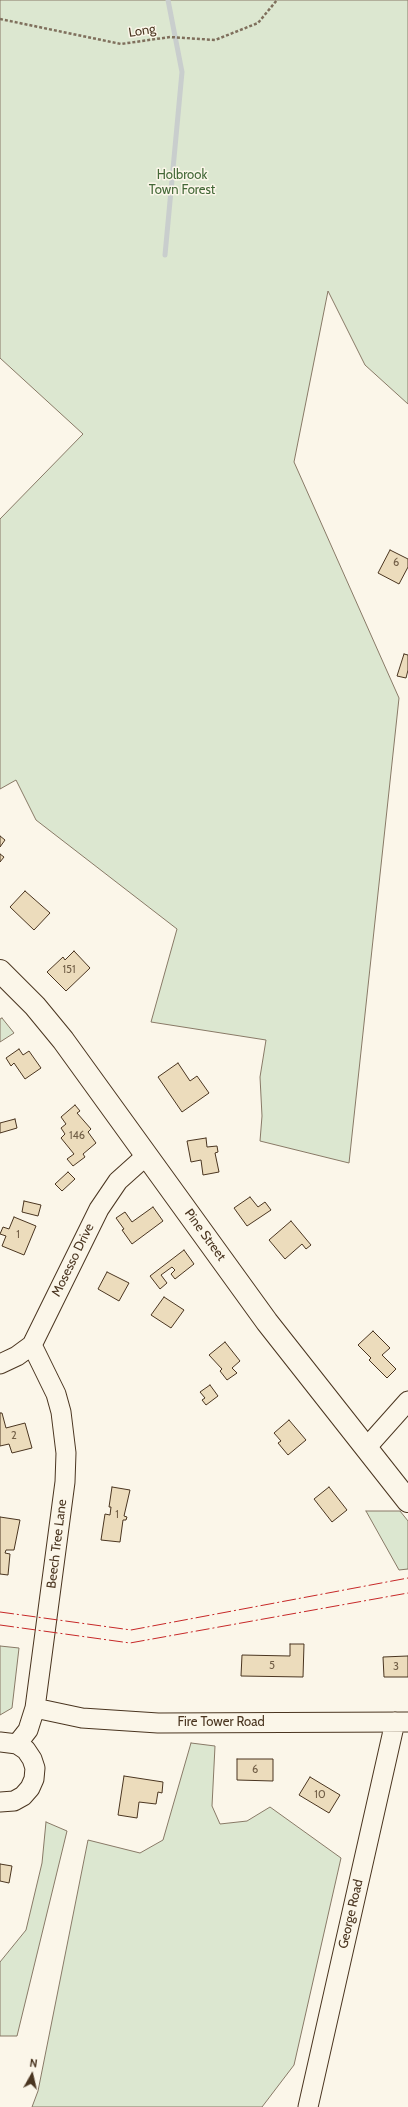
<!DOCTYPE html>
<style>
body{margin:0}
#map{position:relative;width:408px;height:2107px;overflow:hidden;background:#fbf6e9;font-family:Cabin,sans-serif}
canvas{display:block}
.north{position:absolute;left:12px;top:2055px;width:40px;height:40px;-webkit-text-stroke:3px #fbf6e9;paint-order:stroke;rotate:8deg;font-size:11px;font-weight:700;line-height:16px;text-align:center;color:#4a3520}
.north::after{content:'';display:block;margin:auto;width:14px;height:18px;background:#4a3520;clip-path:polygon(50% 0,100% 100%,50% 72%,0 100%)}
</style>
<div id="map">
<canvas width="408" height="2107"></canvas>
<div class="north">N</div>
</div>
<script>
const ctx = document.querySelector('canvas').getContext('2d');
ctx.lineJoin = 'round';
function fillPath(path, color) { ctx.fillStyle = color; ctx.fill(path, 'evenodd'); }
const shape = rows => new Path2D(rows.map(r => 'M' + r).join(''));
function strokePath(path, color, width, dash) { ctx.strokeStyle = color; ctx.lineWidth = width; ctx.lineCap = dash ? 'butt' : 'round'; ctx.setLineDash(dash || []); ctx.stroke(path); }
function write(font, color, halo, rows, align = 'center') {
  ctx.font = font + ' Cabin,sans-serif'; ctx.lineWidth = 3; ctx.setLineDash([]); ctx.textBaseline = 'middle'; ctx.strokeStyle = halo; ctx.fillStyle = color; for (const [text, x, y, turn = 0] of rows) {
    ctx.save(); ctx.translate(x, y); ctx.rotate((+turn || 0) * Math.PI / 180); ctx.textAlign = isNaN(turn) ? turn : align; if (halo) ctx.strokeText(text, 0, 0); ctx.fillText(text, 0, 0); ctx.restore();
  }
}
const green = shape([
 [0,0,408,0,408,404,365,365,328,291,294,462,399,698,349,1163,260,1141,262,1116,260,1077,266,1040,151,1022,177,929,36,820,16,780,0,789,0,519,83,434,0,358,0,0],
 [2,1018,14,1033,0,1042,0,1019,2,1018],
 [366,1511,400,1511,408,1521,408,1569,399,1570,366,1511],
 [0,1646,19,1648,12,1708,0,1715,0,1646],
 [191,1743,215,1746,212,1806,220,1824,247,1821,270,1807,341,1858,294,2065,262,2107,32,2107,38,2091,88,1840,140,1853,163,1840,191,1743],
 [46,1822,67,1831,17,2036,0,2036,0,1962,26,1930,42,1863,46,1822]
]);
fillPath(green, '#dce7d0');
strokePath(green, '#887966', 1);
strokePath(shape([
 [165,255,182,72,168,0]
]), '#c9cecd', 5);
const building = shape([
 [390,550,408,559,408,567,399,584,378,573,390,550],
 [404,654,408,655,408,670,406,678,397,676,404,654],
 [0,836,5,840,0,847,0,836],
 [0,854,4,857,0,862,0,854],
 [25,891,50,913,34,930,10,907,25,891],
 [74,951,90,968,66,991,47,972,63,957,65,960,74,951],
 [19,1049,23,1055,29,1051,41,1068,25,1079,14,1063,11,1066,6,1058,19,1049],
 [178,1063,190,1081,197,1076,209,1093,182,1112,158,1077,178,1063],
 [75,1105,80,1111,77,1113,91,1129,88,1132,96,1143,83,1154,85,1157,73,1166,67,1159,74,1154,61,1138,65,1134,61,1128,66,1124,61,1117,75,1105],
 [15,1119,17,1128,0,1133,0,1123,15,1119],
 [206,1138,207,1147,217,1146,218,1152,215,1153,219,1172,203,1175,201,1160,191,1162,187,1141,206,1138],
 [68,1172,75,1179,62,1191,55,1184,68,1172],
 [250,1197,258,1207,265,1202,271,1210,247,1226,234,1208,250,1197],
 [24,1201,41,1205,38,1216,22,1212,24,1201],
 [153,1207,163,1221,132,1244,122,1230,124,1229,116,1218,125,1212,132,1222,153,1207],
 [14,1217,36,1226,24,1255,2,1246,6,1236,0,1234,3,1227,9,1229,14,1217],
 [291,1221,311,1245,306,1249,302,1244,285,1259,269,1240,291,1221],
 [184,1250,194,1264,175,1279,171,1274,175,1270,172,1267,161,1275,167,1283,160,1289,150,1276,184,1250],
 [107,1272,129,1283,119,1301,98,1289,107,1272],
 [164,1297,184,1310,171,1328,151,1315,164,1297],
 [373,1331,390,1348,382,1355,396,1369,387,1378,369,1360,371,1358,358,1345,373,1331],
 [225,1342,240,1361,232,1368,237,1373,227,1380,220,1371,222,1369,209,1355,225,1342],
 [210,1385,218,1396,206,1405,202,1400,205,1398,200,1392,210,1385],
 [0,1413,2,1413,6,1428,25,1423,32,1448,12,1453,9,1444,0,1446,0,1413],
 [289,1420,306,1440,288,1455,278,1443,281,1441,274,1433,289,1420],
 [112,1487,130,1490,124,1516,127,1517,126,1520,123,1520,120,1542,101,1540,105,1514,110,1515,111,1507,109,1507,112,1487],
 [329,1487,347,1510,332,1522,314,1499,329,1487],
 [0,1517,20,1520,14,1550,6,1550,5,1553,10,1554,8,1575,0,1574,0,1517],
 [290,1644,304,1644,303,1677,241,1676,242,1655,290,1656,290,1644],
 [408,1656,408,1677,384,1677,383,1657,408,1656],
 [237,1759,273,1759,273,1781,237,1780,237,1759],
 [124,1776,163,1782,162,1793,158,1792,156,1804,139,1802,137,1818,118,1815,124,1776],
 [310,1777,340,1795,329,1813,299,1795,310,1777],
 [0,1864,12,1866,9,1883,0,1881,0,1864]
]);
fillPath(building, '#ecdcbc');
strokePath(building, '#4a3520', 1);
const minor = shape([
 [0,1364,17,1356,32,1345,99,1209,118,1181,147,1155],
 [367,1447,408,1401],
 [35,1708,82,1718,158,1723,407,1722],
 [0,1742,17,1744,26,1750,32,1759,35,1768,34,1779,30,1788,23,1796,14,1801,0,1802],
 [17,1744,28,1730,35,1708,65,1482,66,1453,61,1412,56,1394,32,1345],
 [308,2107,395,1722]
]);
const major = shape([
 [0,971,35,1006,63,1040,267,1322,408,1501]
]);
strokePath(minor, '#4a3520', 21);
strokePath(major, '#4a3520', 24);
strokePath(shape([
 [0,19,121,44,170,37,215,40,258,23,277,0]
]), '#7f6f5c', 2.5, [3, 2]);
strokePath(minor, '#fbf6e9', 19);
strokePath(major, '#fbf6e9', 22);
strokePath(shape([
 [0,1612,131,1630,408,1578],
 [0,1625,130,1643,408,1593]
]), '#c62828', 1, [14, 3, 2, 3]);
write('11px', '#725f47', null, [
 ["6",396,563],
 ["151",69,970],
 ["146",77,1136],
 ["1",18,1235],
 ["2",14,1436],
 ["1",117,1515],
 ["5",272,1666],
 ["3",396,1667],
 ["6",255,1770],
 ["10",320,1795]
]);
write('13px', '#4a3520', '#fbf6e9', [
 ["Long",142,31,-9],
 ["Pine Street",205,1235,54],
 ["Mosesso Drive",73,1260,-64],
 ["Beech Tree Lane",57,1544,-83],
 ["Fire Tower Road",221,1722],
 ["George Road",351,1914,-77]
]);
write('13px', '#436837', '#fbf6e9', [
 ["Holbrook",182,175],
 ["Town Forest",182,190]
]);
</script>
